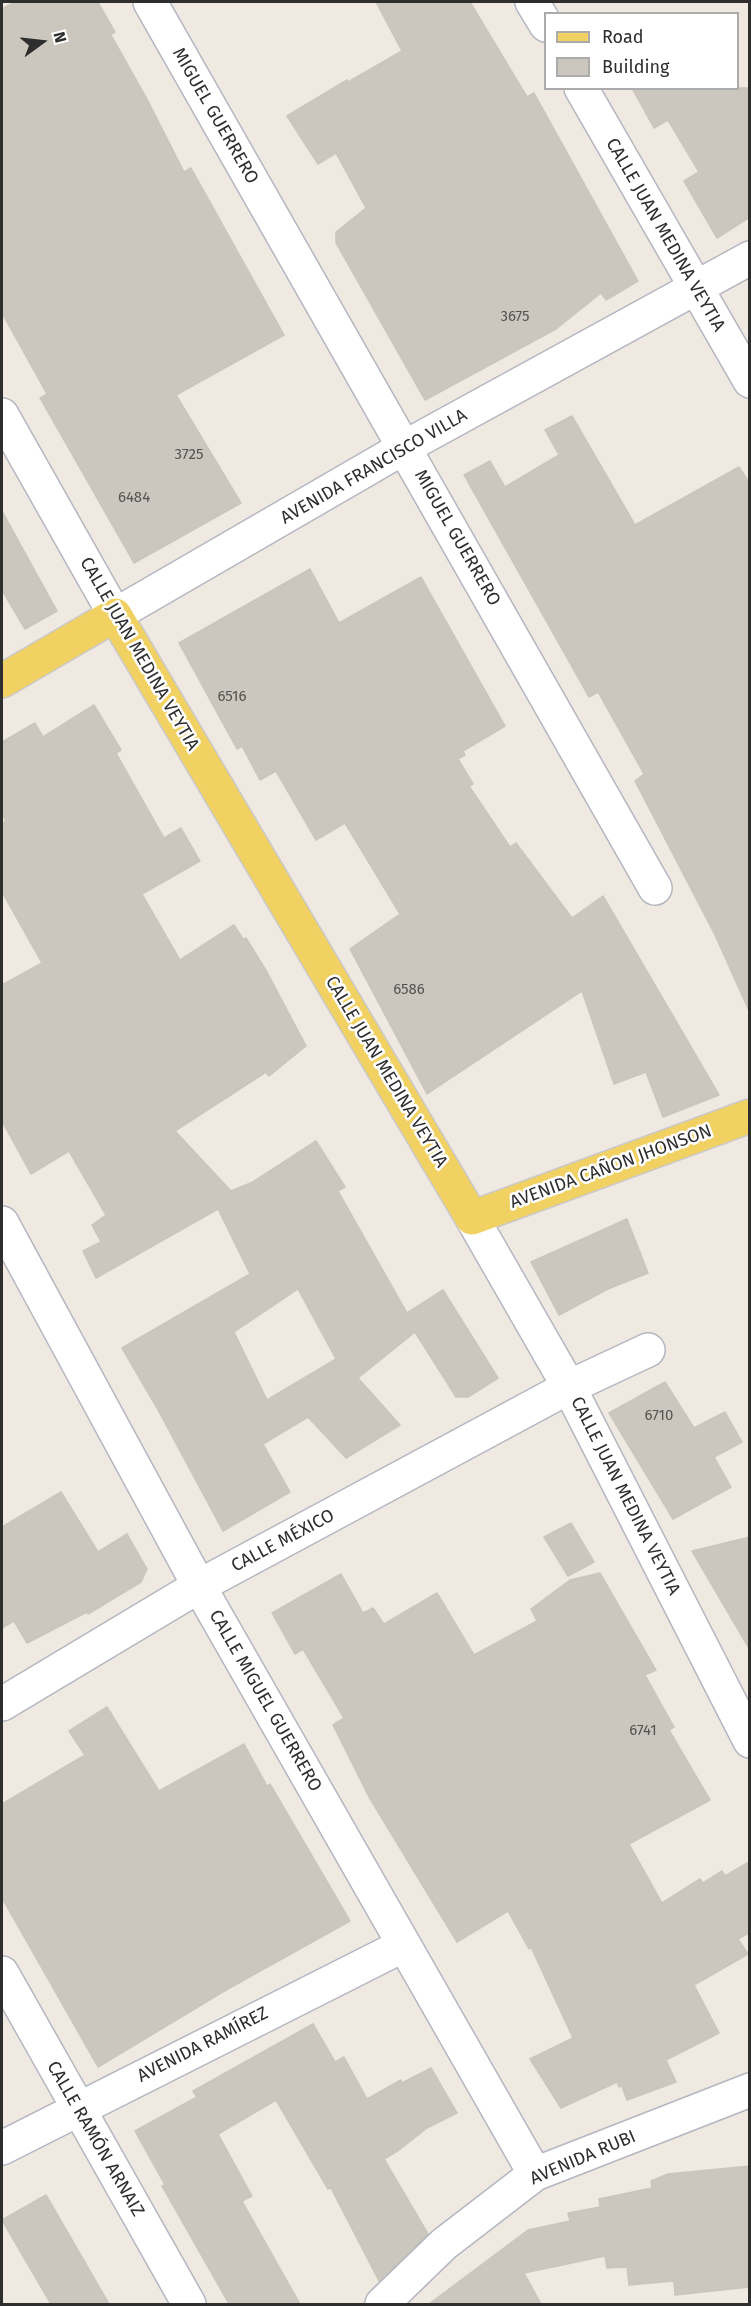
<!DOCTYPE html>
<meta charset="utf-8">
<style>
body{margin:0}
#map{position:relative;width:751px;height:2306px;overflow:hidden;background:#efe9e1;font-family:"Fira Sans",sans-serif}
canvas{display:block}
.frame{position:absolute;inset:0;border:3px solid #2e2e2e;pointer-events:none}
.legend{position:absolute;left:544px;top:12px;width:195px;height:78px;box-sizing:border-box;background:#fff;border:2px solid #ababab;margin:0;padding:8px 10px;list-style:none;font-size:18px;color:#2e2e2e}
.legend li{display:flex;align-items:center;gap:12px;height:30px}
.legend b{width:30px;border:2px solid #ababab}
.north{position:absolute;left:12px;top:12px;width:60px;height:60px;-webkit-text-stroke:4px #fff;paint-order:stroke;rotate:75deg;font-size:16px;font-weight:700;line-height:24px;text-align:center;color:#2e2e2e}
.north::after{content:'';display:block;margin:auto;width:21px;height:27px;background:#2e2e2e;clip-path:polygon(50% 0,100% 100%,50% 72%,0 100%)}
</style>
<div id="map">
<canvas width="751" height="2306"></canvas>
<div class="frame"></div>
<ul class="legend">
<li><b style="height:8px;background:#f2d163"></b>Road</li>
<li><b style="height:16px;background:#cbc7bf"></b>Building</li>
</ul>
<div class="north">N</div>
</div>
<script>
const ctx = document.querySelector('canvas').getContext('2d');
ctx.lineJoin = 'round';
function fillPath(path, color) { ctx.fillStyle = color; ctx.fill(path, 'evenodd'); }
const shape = rows => new Path2D(rows.map(r => 'M' + r).join(''));
function strokePath(path, color, width, dash) { ctx.strokeStyle = color; ctx.lineWidth = width; ctx.lineCap = dash ? 'butt' : 'round'; ctx.setLineDash(dash || []); ctx.stroke(path); }
function write(font, color, halo, rows, align = 'center') {
  ctx.font = font + ' "Fira Sans",sans-serif'; ctx.lineWidth = 5; ctx.setLineDash([]); ctx.textBaseline = 'middle'; ctx.strokeStyle = halo; ctx.fillStyle = color; for (const [text, x, y, turn = 0] of rows) {
    ctx.save(); ctx.translate(x, y); ctx.rotate((+turn || 0) * Math.PI / 180); ctx.textAlign = isNaN(turn) ? turn : align; if (halo) ctx.strokeText(text, 0, 0); ctx.fillText(text, 0, 0); ctx.restore();
  }
}
const building = shape([
 [15,2,98,2,115,32,111,35,147,99,184,172,191,168,284,335,176,395,241,503,134,563,40,398,47,394,2,313,2,9,15,2],
 [376,2,470,2,527,97,534,93,638,281,606,300,601,293,556,329,425,400,336,243,336,232,366,208,336,153,318,164,287,116,347,80,348,82,402,51,376,2],
 [632,88,750,88,750,217,717,238,684,181,699,172,668,120,654,128,632,88],
 [572,416,635,525,739,467,750,484,750,1013,715,935,635,781,644,774,598,692,589,697,464,475,490,461,505,487,559,455,545,430,572,416],
 [2,511,57,611,25,629,2,590,2,511],
 [310,569,339,623,421,577,505,726,463,751,465,755,458,759,473,784,469,786,510,847,516,843,572,918,603,896,719,1095,663,1117,646,1072,614,1084,582,991,427,1094,350,949,400,914,345,823,316,840,276,771,260,780,242,746,237,749,179,643,310,569],
 [94,705,121,750,116,753,164,838,181,828,200,861,142,894,180,960,234,925,243,939,246,938,267,972,306,1046,269,1076,266,1072,175,1131,231,1191,253,1182,316,1141,345,1187,338,1191,407,1313,443,1290,498,1378,468,1397,456,1397,415,1332,358,1378,400,1425,346,1458,308,1417,263,1444,290,1492,223,1531,157,1408,122,1348,250,1274,218,1209,96,1278,83,1251,101,1242,92,1225,106,1215,69,1151,31,1174,2,1121,2,985,42,963,2,892,2,824,6,820,2,814,2,742,35,723,43,737,94,705],
 [298,1289,336,1359,267,1400,234,1332,298,1289],
 [627,1219,648,1273,608,1289,559,1315,531,1262,627,1219],
 [665,1382,694,1428,725,1412,742,1442,714,1457,731,1487,673,1519,609,1413,665,1382],
 [61,1492,98,1552,127,1534,147,1569,141,1582,88,1614,87,1612,27,1643,14,1621,2,1628,2,1527,61,1492],
 [571,1523,594,1562,568,1576,544,1537,571,1523],
 [750,1537,750,1650,692,1551,750,1537],
 [600,1573,656,1670,645,1675,674,1727,669,1730,710,1800,629,1844,662,1903,700,1879,703,1883,722,1871,725,1876,749,1862,749,1933,738,1939,748,1954,694,1985,719,2033,666,2060,676,2082,627,2100,622,2086,619,2087,617,2082,561,2108,530,2059,573,2038,531,1947,529,1949,508,1911,457,1942,369,1797,333,1725,344,1718,303,1649,295,1654,272,1613,341,1574,363,1613,373,1608,384,1624,437,1593,474,1655,537,1621,531,1609,570,1580,600,1573],
 [107,1707,159,1791,244,1744,267,1786,270,1784,350,1921,226,1990,98,2067,2,1898,2,1804,85,1755,69,1731,107,1707],
 [313,2024,335,2062,344,2057,367,2099,401,2080,402,2083,431,2068,457,2113,427,2128,399,2150,384,2159,428,2234,379,2281,331,2188,328,2189,276,2100,218,2134,252,2196,242,2201,300,2304,229,2304,162,2186,165,2185,135,2131,197,2097,193,2091,313,2024],
 [750,2166,750,2287,675,2295,674,2281,629,2285,627,2267,607,2268,605,2256,524,2273,541,2304,429,2304,528,2230,570,2221,568,2213,600,2207,599,2199,652,2188,651,2181,668,2174,750,2166],
 [46,2195,109,2304,51,2304,2,2220,46,2195]
]);
fillPath(building, '#cbc7bf');
strokePath(building, '#cbc5ba', 1.5);
const minor = shape([
 [150,2,655,888],
 [532,2,546,25],
 [581,88,750,381],
 [2,415,115,615,405,447,750,258],
 [472,1218,569,1387,750,1741],
 [2,1223,199,1586,535,2174],
 [2,1704,199,1586,569,1387,648,1350],
 [2,1973,189,2304],
 [2,2148,404,1945],
 [382,2304,444,2244,535,2174,750,2090]
]);
const major = shape([
 [2,681,115,615,472,1218,750,1116]
]);
strokePath(minor, '#b4b7c1', 36);
strokePath(major, '#c9c9c9', 36);
strokePath(minor, '#fff', 33);
strokePath(major, '#f2d163', 33);
write('15px', '#555452', null, [
 ["3675",515,317],
 ["3725",189,455],
 ["6484",134,498],
 ["6516",232,697],
 ["6586",409,990],
 ["6710",659,1416],
 ["6741",643,1731]
]);
write('18px', '#2e2e2e', '#fff', [
 ["MIGUEL GUERRERO",215,116,60],
 ["CALLE JUAN MEDINA VEYTIA",665,235,60],
 ["AVENIDA FRANCISCO VILLA",374,467,-30],
 ["MIGUEL GUERRERO",457,538,60],
 ["CALLE JUAN MEDINA VEYTIA",139,654,60],
 ["CALLE JUAN MEDINA VEYTIA",386,1072,59],
 ["AVENIDA CAÑON JHONSON",611,1167,-20],
 ["CALLE JUAN MEDINA VEYTIA",625,1496,63],
 ["CALLE MÉXICO",283,1541,-28],
 ["CALLE MIGUEL GUERRERO",265,1701,60],
 ["AVENIDA RAMÍREZ",203,2045,-27],
 ["CALLE RAMÓN ARNAIZ",95,2139,60],
 ["AVENIDA RUBI",583,2158,-23]
]);
</script>
